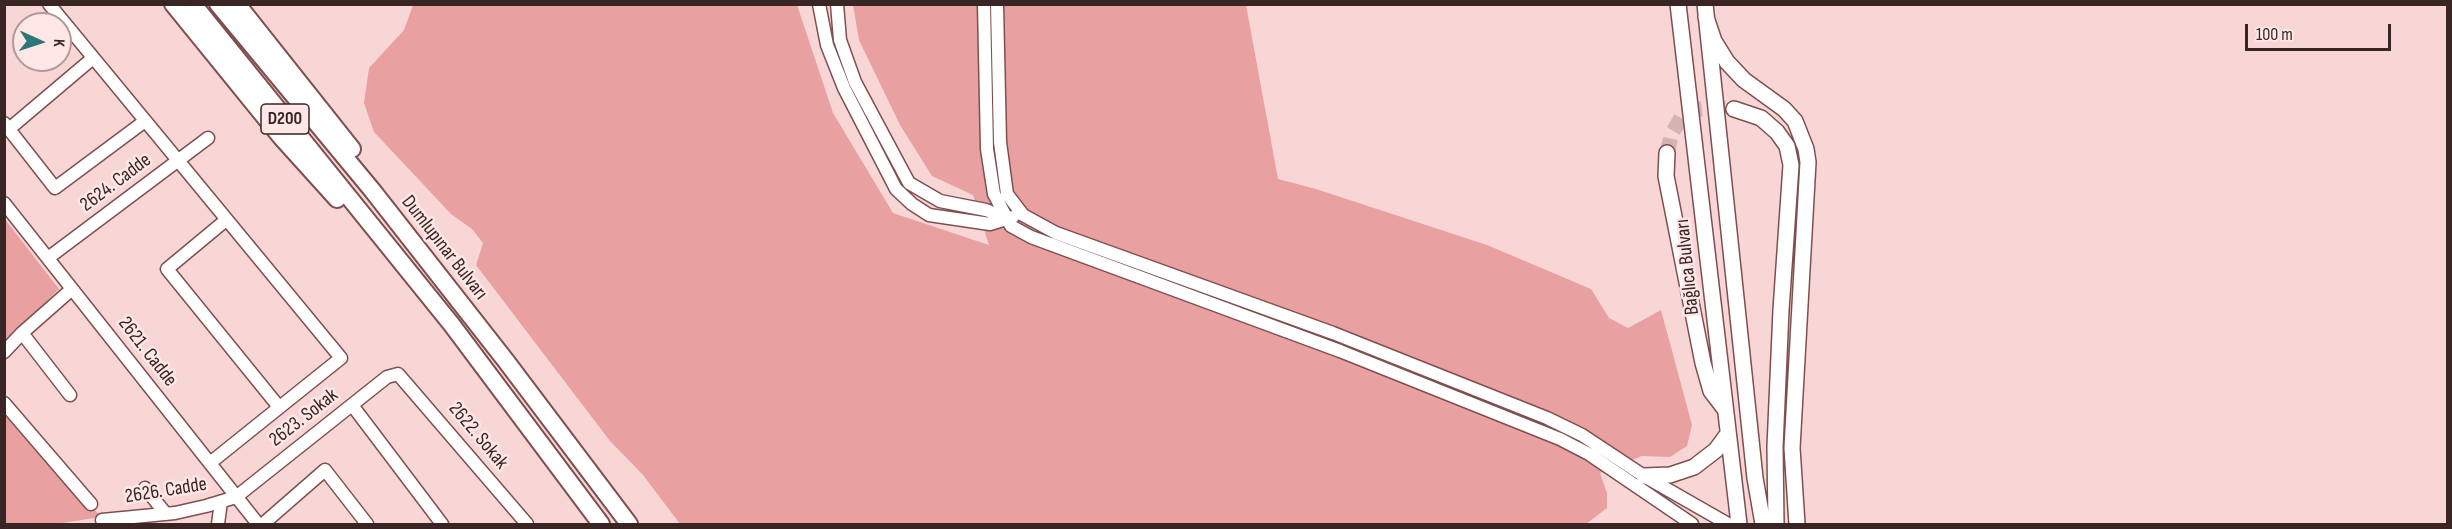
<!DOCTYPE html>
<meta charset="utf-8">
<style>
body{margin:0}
#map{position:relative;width:2452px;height:529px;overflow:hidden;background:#f9d6d6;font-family:"Sofia Sans Condensed",sans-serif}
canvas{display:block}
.frame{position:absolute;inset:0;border:6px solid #3a2525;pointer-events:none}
.north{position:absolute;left:12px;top:12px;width:60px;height:60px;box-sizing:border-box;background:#fee7e6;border:2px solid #b09999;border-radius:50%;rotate:93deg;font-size:16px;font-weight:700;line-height:24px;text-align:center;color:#3a2525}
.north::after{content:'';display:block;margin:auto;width:21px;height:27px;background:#2d7779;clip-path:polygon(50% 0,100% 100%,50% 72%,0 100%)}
.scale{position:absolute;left:2245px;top:24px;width:146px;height:27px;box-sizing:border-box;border:3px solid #3a2525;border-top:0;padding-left:8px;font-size:18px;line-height:21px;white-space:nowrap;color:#3a2525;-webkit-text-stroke:4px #fee7e6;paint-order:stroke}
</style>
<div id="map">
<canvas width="2452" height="529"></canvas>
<div class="frame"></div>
<div class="north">K</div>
<div class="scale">100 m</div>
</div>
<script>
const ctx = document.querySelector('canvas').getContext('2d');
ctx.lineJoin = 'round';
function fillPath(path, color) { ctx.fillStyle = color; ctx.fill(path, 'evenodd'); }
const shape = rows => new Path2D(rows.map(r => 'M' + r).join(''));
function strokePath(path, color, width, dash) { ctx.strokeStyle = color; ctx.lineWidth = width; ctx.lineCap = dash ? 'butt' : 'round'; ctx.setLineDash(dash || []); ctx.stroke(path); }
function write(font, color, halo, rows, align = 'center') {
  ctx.font = font + ' "Sofia Sans Condensed",sans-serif'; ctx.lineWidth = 5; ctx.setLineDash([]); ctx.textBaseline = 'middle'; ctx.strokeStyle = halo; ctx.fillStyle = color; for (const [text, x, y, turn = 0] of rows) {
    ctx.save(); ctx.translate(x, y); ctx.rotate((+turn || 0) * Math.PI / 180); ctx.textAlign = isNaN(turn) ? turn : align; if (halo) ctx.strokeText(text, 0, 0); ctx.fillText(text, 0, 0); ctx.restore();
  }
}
fillPath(shape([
 [413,5,797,5,833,113,893,213,989,245,973,195,932,176,900,125,859,40,853,5,1246,5,1278,179,1316,189,1487,245,1591,289,1609,318,1628,328,1661,310,1692,425,1687,446,1670,457,1642,456,1600,473,1607,493,1607,508,1586,524,680,524,643,475,610,441,476,265,483,243,472,229,451,214,374,132,364,103,369,68,404,30],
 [4,218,59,289,4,344],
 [4,410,51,460,101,517,56,524,5,524]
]), '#e9a0a1');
strokePath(shape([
 [1667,153,1672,133,1681,118,1700,109,1717,107,1734,109]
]), '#d3b3b3', 15, [15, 8]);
const minor = shape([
 [49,4,341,358,210,463],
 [819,4,827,45,844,88,896,189,912,204,929,215,990,224,1013,217],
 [837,4,840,40,855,82,909,183,940,201,986,210,1006,218],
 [984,4,987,149,994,194,1011,226,1031,237,1340,351,1560,439,1589,454,1692,524],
 [997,4,1000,142,1007,194,1023,215,1056,233,1333,333,1547,418,1582,435,1644,476,1728,524],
 [4,123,55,188,145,121],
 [9,129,93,58],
 [4,203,258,524],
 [226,220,167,269,279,407],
 [48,258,208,138],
 [22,333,70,395],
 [4,352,22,333,72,289],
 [4,403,91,504],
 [352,405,442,524],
 [145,488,166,514],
 [102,520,175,513,206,506,236,497,387,377,398,374,527,524],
 [218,524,221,502],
 [263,524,325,470,367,524]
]);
const major = shape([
 [1678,4,1739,524],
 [1705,4,1755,478,1763,524],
 [1706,17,1714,41,1727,62,1744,80,1784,109,1795,121,1806,149,1808,162,1792,448,1797,524],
 [1734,109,1761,118,1777,132,1787,146,1791,165,1781,310,1775,447,1776,524],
 [1667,153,1666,176,1703,363,1711,391,1724,408],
 [1644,476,1670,475,1694,467,1716,450,1727,435]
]);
const highway = shape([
 [173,4,281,137,337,199],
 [193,4,452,325,601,524],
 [218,4,372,190,506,361,629,524],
 [237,4,352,149]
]);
strokePath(minor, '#7f4f50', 15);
strokePath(major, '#7f4f50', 18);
strokePath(highway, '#7f4f50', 20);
strokePath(minor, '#fff', 12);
strokePath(major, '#fff', 15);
strokePath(highway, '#fff', 16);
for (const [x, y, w] of [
 [285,119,48]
]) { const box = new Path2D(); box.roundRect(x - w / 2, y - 15, w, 30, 4.5); ctx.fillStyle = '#fee7e6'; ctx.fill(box); strokePath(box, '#3a2525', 1.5); }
write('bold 18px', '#3a2525', null, [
 ["D200",285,119]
]);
write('20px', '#3a2525', '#fee7e6', [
 ["2624. Cadde",116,183,-37],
 ["Dumlupınar Bulvarı",444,248,52],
 ["Bağlıca Bulvarı",1688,267,-96],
 ["2621. Cadde",147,352,52],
 ["2623. Sokak",304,418,-38],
 ["2622. Sokak",478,436,50],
 ["2626. Cadde",166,491,-9]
]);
</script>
